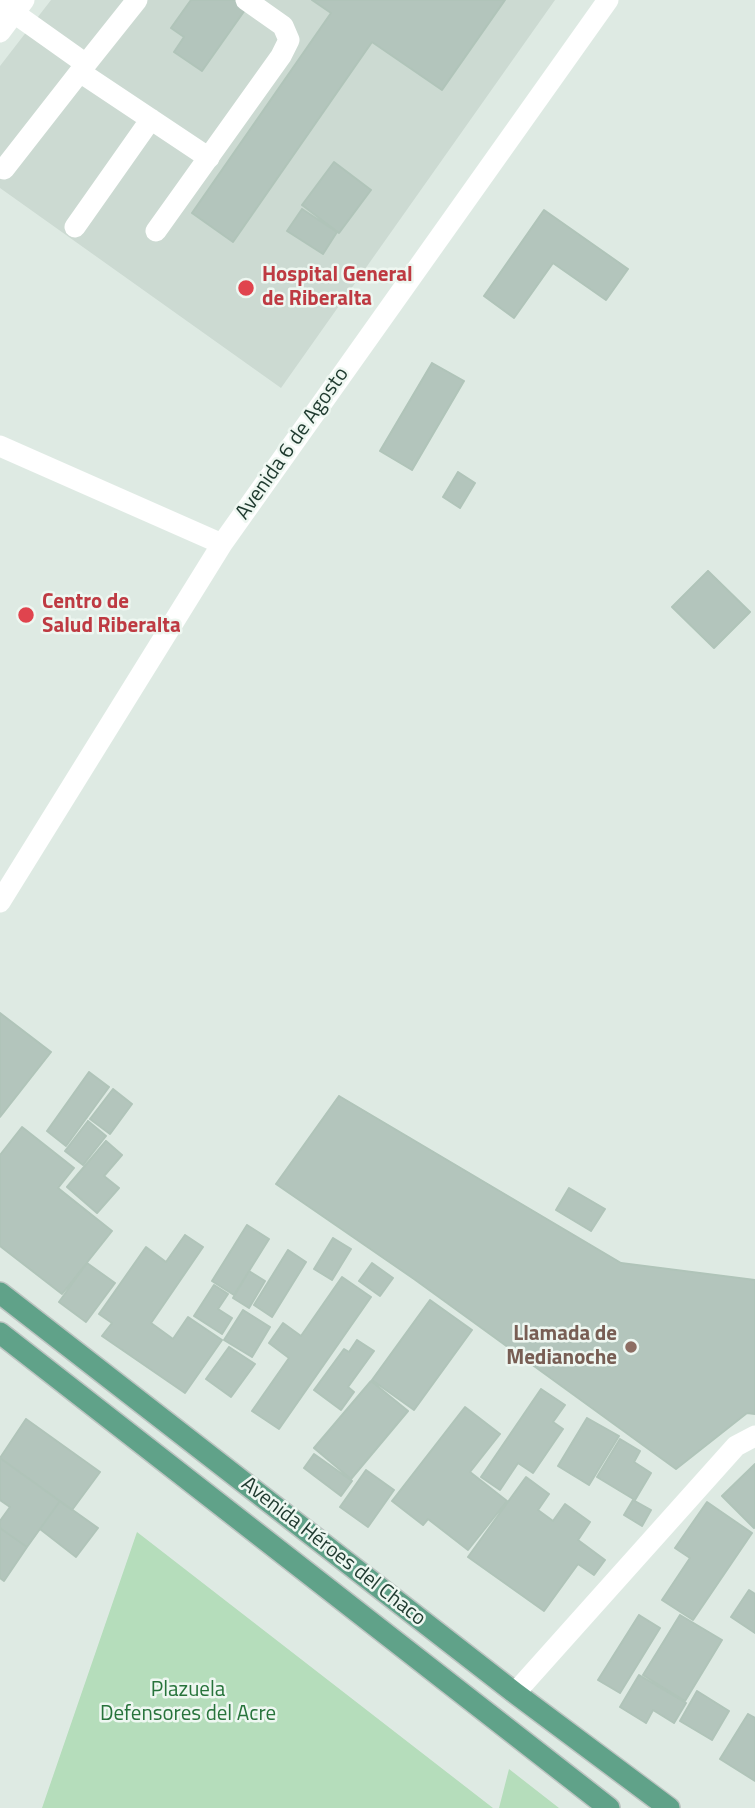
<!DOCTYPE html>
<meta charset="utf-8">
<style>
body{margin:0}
canvas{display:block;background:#deeae3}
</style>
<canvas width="755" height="1808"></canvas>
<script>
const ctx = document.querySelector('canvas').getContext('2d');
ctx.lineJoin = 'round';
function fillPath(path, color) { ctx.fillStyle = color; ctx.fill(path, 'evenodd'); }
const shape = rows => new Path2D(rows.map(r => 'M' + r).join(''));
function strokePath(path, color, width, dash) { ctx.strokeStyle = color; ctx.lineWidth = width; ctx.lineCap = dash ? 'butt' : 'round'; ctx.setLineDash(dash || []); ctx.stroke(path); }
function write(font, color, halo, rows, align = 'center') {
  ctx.font = font + ' "Titillium Web",sans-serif'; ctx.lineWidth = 5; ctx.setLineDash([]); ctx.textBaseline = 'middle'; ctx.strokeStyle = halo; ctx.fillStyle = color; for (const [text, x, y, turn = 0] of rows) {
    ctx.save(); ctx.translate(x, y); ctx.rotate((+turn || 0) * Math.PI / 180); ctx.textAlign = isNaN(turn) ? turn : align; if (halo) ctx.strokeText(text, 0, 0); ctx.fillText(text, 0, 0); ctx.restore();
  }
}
fillPath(shape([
 [51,0,555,0,281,388,0,188,0,66]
]), '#ccdad2');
fillPath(shape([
 [137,1532,493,1808,42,1808],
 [509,1769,559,1808,499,1808]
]), '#b5ddbb');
const building = shape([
 [191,0,252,0,202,71,174,52,184,37,171,28,191,0],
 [312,0,505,0,442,90,372,42,233,242,192,213,331,13,312,0],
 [334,162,371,190,339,233,302,205,334,162],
 [302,209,337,232,323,254,287,231,302,209],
 [544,210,628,269,606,300,553,263,514,318,484,296,544,210],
 [432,363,464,381,412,470,380,451,432,363],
 [458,472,475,483,460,508,443,497,458,472],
 [708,571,750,612,714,648,672,607,708,571],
 [0,1013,51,1052,0,1117,0,1013],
 [89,1072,109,1087,66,1146,47,1131,89,1072],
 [113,1089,132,1104,110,1134,90,1119,113,1089],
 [339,1096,621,1263,755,1280,755,1414,747,1413,676,1469,414,1279,276,1184,339,1096],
 [88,1121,106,1136,83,1165,65,1151,88,1121],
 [22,1127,74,1168,58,1188,112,1231,62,1294,0,1246,0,1155,22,1127],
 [106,1141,122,1155,104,1176,119,1188,97,1213,67,1187,106,1141],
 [569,1188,605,1209,591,1231,556,1210,569,1188],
 [247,1225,269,1239,234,1295,212,1281,247,1225],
 [185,1235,203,1247,151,1323,173,1339,188,1317,222,1340,185,1393,102,1336,112,1323,99,1314,146,1247,166,1262,185,1235],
 [333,1238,351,1249,332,1280,314,1269,333,1238],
 [288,1250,306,1262,272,1317,254,1305,288,1250],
 [87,1263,115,1283,86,1322,59,1302,87,1263],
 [372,1263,393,1278,380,1296,359,1281,372,1263],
 [249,1271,265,1281,249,1308,233,1298,249,1271],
 [342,1277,371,1297,279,1429,252,1411,289,1358,269,1343,283,1323,301,1336,342,1277],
 [214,1285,228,1294,218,1309,232,1318,222,1334,194,1316,214,1285],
 [430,1300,472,1330,414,1410,372,1380,430,1300],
 [243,1310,270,1327,252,1357,224,1340,243,1310],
 [357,1340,374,1351,348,1387,354,1392,341,1410,314,1390,344,1349,349,1352,357,1340],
 [229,1347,255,1364,231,1397,206,1379,229,1347],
 [371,1381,408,1411,351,1479,314,1448,371,1381],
 [541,1389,565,1405,553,1422,563,1429,533,1473,518,1463,500,1490,481,1477,541,1389],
 [465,1407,500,1434,470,1472,507,1501,468,1550,428,1519,423,1525,392,1501,465,1407],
 [587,1418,619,1436,589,1485,558,1466,587,1418],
 [26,1419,100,1472,72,1510,0,1458,26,1419],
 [620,1439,640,1451,634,1462,651,1473,635,1500,597,1477,620,1439],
 [314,1454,352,1481,341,1496,304,1468,314,1454],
 [0,1458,60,1501,27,1547,0,1528,0,1521,10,1507,0,1500,0,1458],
 [755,1464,755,1527,754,1528,722,1496,755,1464],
 [366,1470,394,1490,368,1527,340,1507,366,1470],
 [526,1477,549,1494,538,1510,553,1521,565,1504,590,1522,578,1540,605,1560,594,1575,578,1564,544,1611,468,1557,526,1477],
 [633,1500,651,1510,642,1526,624,1515,633,1500],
 [60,1501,98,1528,76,1557,40,1529,60,1501],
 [707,1502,752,1533,693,1620,662,1600,690,1558,675,1548,707,1502],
 [0,1528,27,1547,4,1581,0,1578,0,1528],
 [749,1590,755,1594,755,1633,731,1617,749,1590],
 [639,1615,660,1628,620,1693,598,1680,639,1615],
 [680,1615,722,1640,685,1701,643,1675,680,1615],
 [639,1675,686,1703,674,1723,653,1710,646,1723,620,1707,639,1675],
 [697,1691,729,1711,712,1740,680,1721,697,1691],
 [748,1714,755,1718,755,1781,720,1759,748,1714]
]);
fillPath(building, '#b3c5bc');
strokePath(building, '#b0c4b9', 2);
const major = shape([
 [0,1293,515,1693,669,1808],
 [0,1333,609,1808]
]);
strokePath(major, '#bcc4c1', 24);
strokePath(shape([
 [0,3,86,64,137,0],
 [0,32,24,0],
 [80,72,209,158],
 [4,169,86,64],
 [75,227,151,119],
 [156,231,281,56,289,40,283,26,246,0],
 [0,446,222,544],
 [0,902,222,544,608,0],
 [515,1693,736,1446,755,1436]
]), '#fff', 21);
strokePath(major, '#60a289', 21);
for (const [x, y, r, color] of [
 [246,288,9,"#e0444e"],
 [26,615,9,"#e0444e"],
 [631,1347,7,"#8d6e63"]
]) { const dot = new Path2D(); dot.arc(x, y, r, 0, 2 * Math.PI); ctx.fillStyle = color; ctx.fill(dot); strokePath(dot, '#eef7f1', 2.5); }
write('bold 21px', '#be3a42', '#eef7f1', [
 ["Hospital General",262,276],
 ["de Riberalta",262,300],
 ["Centro de",42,603],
 ["Salud Riberalta",42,627]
], 'left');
write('21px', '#1f3a2f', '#eef7f1', [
 ["Avenida 6 de Agosto",293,444,-55],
 ["Avenida Héroes del Chaco",333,1552,38]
]);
write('bold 21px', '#785e54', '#eef7f1', [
 ["Llamada de",617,1335],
 ["Medianoche",617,1359]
], 'right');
write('21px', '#27733b', '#eef7f1', [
 ["Plazuela",188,1691],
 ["Defensores del Acre",188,1715]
]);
</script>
